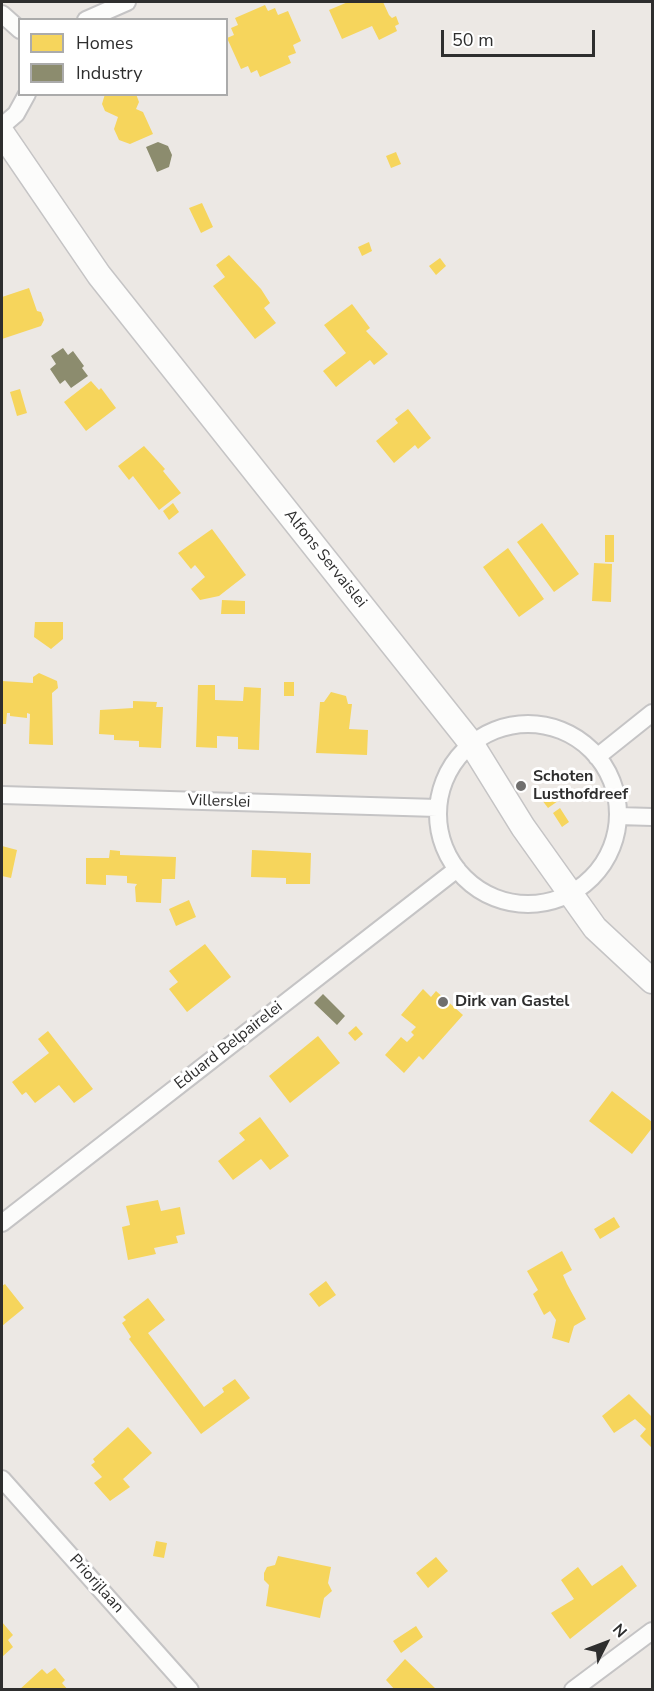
<!DOCTYPE html>
<style>
body{margin:0}
#map{position:relative;width:654px;height:1691px;overflow:hidden;background:#ece8e4;font-family:"Nunito Sans",sans-serif}
canvas{display:block}
.frame{position:absolute;inset:0;border:3px solid #2e2e2e;pointer-events:none}
.legend{position:absolute;left:18px;top:18px;width:210px;height:78px;box-sizing:border-box;background:#fff;border:2px solid #ababab;margin:0;padding:8px 10px;list-style:none;font-size:18px;color:#2e2e2e}
.legend li{display:flex;align-items:center;gap:12px;height:30px}
.legend b{width:30px;border:2px solid #ababab}
.north{position:absolute;left:576px;top:1613px;width:60px;height:60px;-webkit-text-stroke:4px #fff;paint-order:stroke;rotate:48deg;font-size:16px;font-weight:700;line-height:24px;text-align:center;color:#2e2e2e}
.north::after{content:'';display:block;margin:auto;width:21px;height:27px;background:#2e2e2e;clip-path:polygon(50% 0,100% 100%,50% 72%,0 100%)}
.scale{position:absolute;left:441px;top:30px;width:154px;height:27px;box-sizing:border-box;border:3px solid #2e2e2e;border-top:0;padding-left:8px;font-size:18px;line-height:21px;white-space:nowrap;color:#2e2e2e;-webkit-text-stroke:4px #fff;paint-order:stroke}
</style>
<div id="map">
<canvas width="654" height="1691"></canvas>
<div class="frame"></div>
<ul class="legend">
<li><b style="height:16px;background:#f6d55c"></b>Homes</li>
<li><b style="height:16px;background:#8c8c6e"></b>Industry</li>
</ul>
<div class="north">N</div>
<div class="scale">50 m</div>
</div>
<script>
const ctx = document.querySelector('canvas').getContext('2d');
ctx.lineJoin = 'round';
function fillPath(path, color) { ctx.fillStyle = color; ctx.fill(path, 'evenodd'); }
const shape = rows => new Path2D(rows.map(r => 'M' + r).join(''));
function strokePath(path, color, width, dash) { ctx.strokeStyle = color; ctx.lineWidth = width; ctx.lineCap = dash ? 'butt' : 'round'; ctx.setLineDash(dash || []); ctx.stroke(path); }
function write(font, color, halo, rows, align = 'center') {
  ctx.font = font + ' "Nunito Sans",sans-serif'; ctx.lineWidth = 6; ctx.setLineDash([]); ctx.textBaseline = 'middle'; ctx.strokeStyle = halo; ctx.fillStyle = color; for (const [text, x, y, turn = 0] of rows) {
    ctx.save(); ctx.translate(x, y); ctx.rotate((+turn || 0) * Math.PI / 180); ctx.textAlign = isNaN(turn) ? turn : align; if (halo) ctx.strokeText(text, 0, 0); ctx.fillText(text, 0, 0); ctx.restore();
  }
}
fillPath(shape([
 [348,2,383,2,389,15,392,18,396,16,399,24,395,26,397,31,379,40,372,26,342,39,329,10],
 [265,5,268,11,275,8,278,15,288,11,301,41,293,45,296,53,288,56,291,63,260,77,257,70,251,73,248,66,241,69,227,38,234,35,231,28,238,25,235,18],
 [105,94,136,94,139,102,136,109,143,112,153,134,130,144,119,140,114,129,118,117,105,111,102,104],
 [396,152,401,164,391,168,386,156],
 [202,203,213,227,201,233,189,208],
 [369,242,372,251,362,256,358,247],
 [229,255,261,289,270,303,264,308,276,323,255,339,213,286,225,277,216,265],
 [440,258,446,266,436,275,429,266],
 [29,288,37,311,41,312,44,320,41,326,2,339,2,297],
 [352,304,370,328,366,331,388,354,374,365,370,360,336,387,323,371,346,353,324,325],
 [91,381,99,390,101,388,116,408,86,431,64,402],
 [20,389,27,413,17,416,10,392],
 [408,409,431,438,418,449,415,445,394,463,376,441,398,423,395,419],
 [144,446,165,469,163,471,181,493,159,510,133,476,129,480,118,466],
 [173,503,179,512,169,520,163,511],
 [542,523,579,574,554,592,517,542],
 [212,529,246,575,219,596,200,600,191,589,205,577,195,565,191,569,178,553],
 [605,535,614,535,614,562,605,562],
 [508,548,544,599,519,617,483,567],
 [594,563,612,564,611,602,592,601],
 [222,600,245,601,245,614,221,614],
 [35,622,63,622,63,639,51,649,34,637],
 [39,673,57,681,58,688,52,693,53,745,29,744,30,714,27,713,27,718,10,716,10,713,7,713,6,724,2,724,2,681,33,683,33,677],
 [284,682,294,682,294,696,284,696],
 [198,685,215,685,215,700,243,701,244,687,261,688,259,750,238,749,238,737,217,736,217,748,196,747],
 [331,692,346,696,348,704,352,704,349,729,368,730,367,755,316,753,320,702,324,702],
 [133,701,157,702,156,707,163,707,161,748,139,747,139,741,114,740,114,735,99,734,100,710,133,708],
 [549,789,558,801,548,808,539,796],
 [560,808,569,822,562,827,553,813],
 [2,846,17,850,11,878,2,876],
 [110,850,120,851,120,855,176,857,175,879,162,879,161,903,136,902,135,887,137,884,127,883,127,876,106,875,106,885,86,884,86,858,109,858],
 [252,850,311,853,310,884,286,884,286,878,251,877],
 [189,900,196,917,176,926,169,909],
 [205,944,231,977,187,1012,169,989,178,982,169,971],
 [423,989,431,997,436,991,463,1015,423,1060,419,1056,404,1073,385,1055,401,1037,407,1042,414,1035,411,1032,416,1027,401,1015],
 [356,1026,363,1034,355,1041,348,1033],
 [48,1031,93,1089,74,1103,59,1085,35,1103,26,1092,22,1095,12,1082,49,1053,38,1039],
 [318,1036,340,1063,290,1103,269,1076],
 [612,1091,652,1122,652,1128,632,1154,589,1121],
 [260,1117,289,1156,270,1170,261,1159,233,1180,218,1161,245,1140,239,1133],
 [158,1200,161,1211,180,1207,185,1234,176,1236,178,1243,154,1248,156,1254,128,1260,122,1227,130,1225,126,1206],
 [614,1217,620,1227,600,1239,594,1229],
 [562,1251,572,1270,563,1275,567,1284,586,1319,574,1326,569,1343,552,1338,556,1320,550,1311,544,1315,533,1294,538,1290,527,1271],
 [326,1281,336,1295,319,1307,309,1294],
 [5,1284,24,1308,2,1326,2,1286],
 [148,1298,165,1320,148,1333,204,1407,224,1392,222,1388,235,1379,250,1398,201,1434,129,1339,131,1337,122,1323,126,1320,123,1317],
 [629,1394,652,1417,652,1448,640,1436,646,1429,635,1419,614,1433,602,1416],
 [128,1427,152,1453,123,1479,130,1487,110,1501,94,1483,102,1477,91,1465,95,1462,93,1459],
 [156,1541,167,1543,164,1558,153,1556],
 [278,1556,331,1567,328,1583,332,1591,324,1598,320,1618,266,1606,269,1585,264,1580,264,1573,267,1567,275,1565],
 [436,1557,448,1571,428,1588,416,1573],
 [622,1565,637,1586,570,1639,551,1613,574,1599,561,1580,578,1567,592,1586],
 [2,1622,13,1635,8,1640,13,1647,2,1657],
 [416,1626,423,1637,401,1653,393,1641],
 [405,1659,437,1690,395,1690,386,1680],
 [55,1668,65,1680,62,1683,68,1690,19,1690,42,1669,47,1674]
]), '#f6d55c');
fillPath(shape([
 [158,142,168,146,172,155,169,167,157,172,146,147],
 [63,348,68,355,73,351,84,366,82,368,88,376,71,388,65,380,60,384,50,369,56,364,51,356],
 [323,994,345,1016,337,1025,314,1003]
]), '#8c8c6e');
const street = shape([
 [2,14,20,30],
 [86,20,127,2],
 [2,126,16,114,27,94],
 '438 814a90 90 0 1 1 180 0a90 90 0 1 1-180 0Z',
 [597,757,652,713],
 [2,795,437,808],
 [618,816,652,817],
 [2,1223,457,869],
 [2,1479,190,1690],
 [573,1690,652,1631]
]);
const secondary = shape([
 [2,133,99,275,471,743,523,827,595,928,652,981]
]);
strokePath(street, '#c5c4c5', 20);
strokePath(secondary, '#c5c4c5', 27);
strokePath(street, '#fcfcfb', 16);
strokePath(secondary, '#fcfcfb', 24);
for (const [x, y, r, color] of [
 [521,786,6,"#706f6e"],
 [443,1002,6,"#706f6e"]
]) { const dot = new Path2D(); dot.arc(x, y, r, 0, 2 * Math.PI); ctx.fillStyle = color; ctx.fill(dot); strokePath(dot, '#fff', 2); }
write('16px', '#2e2e2e', '#fff', [
 ["Alfons Servaislei",325,559,51],
 ["Villerslei",219,802,2],
 ["Eduard Belpairelei",229,1046,-38],
 ["Priorijlaan",96,1584,48]
]);
write('bold 16px', '#2e2e2e', '#fff', [
 ["Schoten",533,777],
 ["Lusthofdreef",533,795],
 ["Dirk van Gastel",455,1002]
], 'left');
</script>
